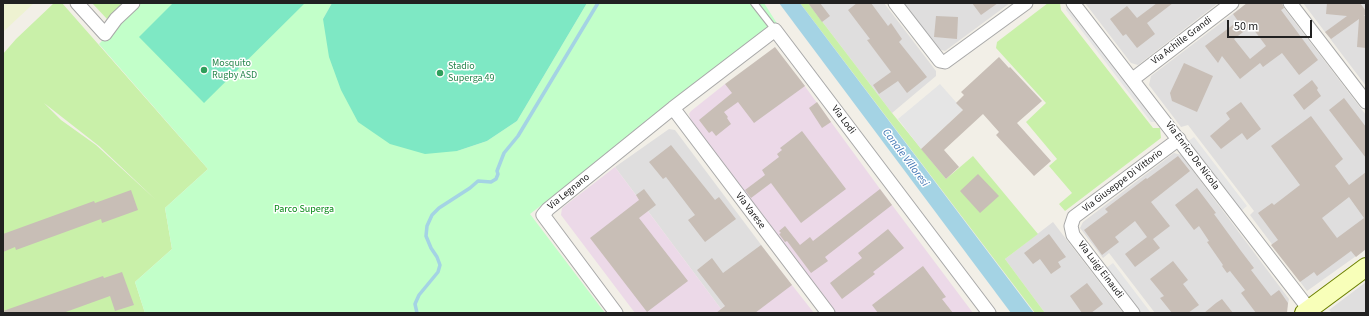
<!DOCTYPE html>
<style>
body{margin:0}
#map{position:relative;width:1369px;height:316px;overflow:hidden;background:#f2efe7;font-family:"Source Sans 3",sans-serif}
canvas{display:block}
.frame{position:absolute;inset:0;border:4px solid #212121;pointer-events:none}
.scale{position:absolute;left:1227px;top:20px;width:85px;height:18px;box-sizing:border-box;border:2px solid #212121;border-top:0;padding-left:5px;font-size:12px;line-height:14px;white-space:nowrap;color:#212121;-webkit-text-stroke:3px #fff;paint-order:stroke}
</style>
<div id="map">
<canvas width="1369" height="316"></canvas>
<div class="frame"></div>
<div class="scale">50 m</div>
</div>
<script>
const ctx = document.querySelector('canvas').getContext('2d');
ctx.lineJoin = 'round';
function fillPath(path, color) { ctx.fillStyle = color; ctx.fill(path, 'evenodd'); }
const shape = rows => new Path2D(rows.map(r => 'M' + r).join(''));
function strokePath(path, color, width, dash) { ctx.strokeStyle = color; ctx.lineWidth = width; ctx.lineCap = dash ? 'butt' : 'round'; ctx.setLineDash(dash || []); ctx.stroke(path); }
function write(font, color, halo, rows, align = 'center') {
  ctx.font = font + ' "Source Sans 3",sans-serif'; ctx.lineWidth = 3; ctx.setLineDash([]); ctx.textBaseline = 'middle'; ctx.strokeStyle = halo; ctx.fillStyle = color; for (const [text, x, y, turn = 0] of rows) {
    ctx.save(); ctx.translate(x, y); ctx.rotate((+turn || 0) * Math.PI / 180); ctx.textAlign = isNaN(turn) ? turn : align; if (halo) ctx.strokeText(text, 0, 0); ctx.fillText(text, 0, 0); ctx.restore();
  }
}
fillPath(shape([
 [808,3,884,3,936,71,936,76,892,113],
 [903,3,1010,3,945,51,938,49],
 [1085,3,1218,3,1138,65,1131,63],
 [1247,3,1280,3,1366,115,1366,249,1307,291,1250,215,1254,211,1188,125,1181,127,1149,85,1151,76],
 [1303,3,1366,3,1366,86,1325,32],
 [669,129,675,130,777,266,721,309,615,167],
 [1174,153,1181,155,1289,299,1286,313,1155,313,1109,253,1103,258,1080,228,1083,222],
 [1053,222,1123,313,1045,313,1005,259],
 [1366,282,1366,313,1332,313,1329,310]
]), '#dfdede');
fillPath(shape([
 [801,81,880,189,973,313,836,313,691,121,689,114,691,111,725,84],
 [615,167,721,309,777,266,814,313,635,313,561,215,562,208]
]), '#ecd9e8');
fillPath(shape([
 [3,3,34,3,3,32]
]), '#eef2d1');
fillPath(shape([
 [54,3,62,3,208,169,165,208,172,249,135,282,145,313,3,313,3,54,16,39],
 [44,103,99,146,156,200,96,145,61,120],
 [92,3,124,3,107,19],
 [800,3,808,3,892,113,946,179,973,156,1038,234,1005,259,1045,313,1035,313],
 [1048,3,1060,3,1061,10,1153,128,1160,128,1161,138,1065,211,1059,204,1072,193,1049,166,1057,159,1026,122,1046,103,996,48,997,42]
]), '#c9f0a9');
fillPath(shape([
 [140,3,332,3,323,19,457,151,487,141,517,121,587,3,764,3,778,25,760,36,530,214,605,313,145,313,135,282,172,249,165,208,208,169,99,44]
]), '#c2ffc9');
fillPath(shape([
 [173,3,305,3,204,103,139,37],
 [332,3,587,3,517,121,487,141,457,151,425,154,390,144,358,122,341,90,329,57,323,19]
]), '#7ee8c4');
fillPath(shape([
 [1067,4,1157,122,1151,122,1066,10],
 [940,84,963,110,921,149,898,119],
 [1194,137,1247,206,1241,211,1187,142],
 [1113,263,1151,313,1140,313,1106,268]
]), '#e5e5e5');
fillPath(shape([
 [779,3,800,3,1034,313,1011,313]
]), '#a4d3e4');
strokePath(shape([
 [417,313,415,304,419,295,438,272,440,265,437,257,431,248,426,236,427,226,432,215,439,208,470,188,478,181,491,182,496,179,498,174,497,171,504,153,518,136,598,3]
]), '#a4d3e4', 3.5);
fillPath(shape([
 [808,3,820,3,830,16,822,22],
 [857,3,871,3,888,26,891,23,902,39,899,42,927,77,907,93,898,81,879,94,873,85,891,72,867,40,870,39,848,10],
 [972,3,998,3,981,15],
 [1157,3,1173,3,1147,23,1155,34,1137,48,1126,34,1123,36,1110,19,1127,6,1137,18],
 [1247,3,1282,3,1284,8,1281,10,1318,60,1299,75,1282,53,1263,67,1260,63,1240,79,1222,56,1218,63,1205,46,1238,21,1233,14],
 [1251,26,1266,46,1250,59,1234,39],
 [1327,3,1360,3,1366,11,1366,14,1364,16,1366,16,1366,48,1357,47,1359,19,1331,39,1325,32,1347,16,1326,14],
 [936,16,958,17,957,39,934,37],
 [775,47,805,86,754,123,738,102,724,112,728,117,727,118,731,124,716,136,712,131,709,133,699,120,732,93,725,84],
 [999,57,1009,68,1010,67,1042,101,1017,123,1051,161,1034,176,996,135,999,132,983,114,944,150,959,167,946,179,921,149,963,110,956,103,964,95,961,92],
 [1184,63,1213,76,1197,112,1172,101,1170,93],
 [1312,80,1318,88,1317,90,1321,96,1304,110,1293,95],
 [1344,98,1366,127,1366,158,1329,110],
 [817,102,831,122,822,128,809,108],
 [1241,102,1261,129,1247,140,1242,133,1221,149,1210,136,1230,119,1226,113],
 [1311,116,1343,159,1335,166,1349,185,1366,172,1366,249,1356,257,1351,251,1317,276,1314,272,1300,282,1271,245,1278,240,1258,213,1272,203,1274,205,1300,185,1271,146],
 [1349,197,1364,218,1337,238,1322,218],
 [802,131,846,189,801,223,771,183,751,198,745,190,765,175,762,170,779,157,777,154,782,150,780,148],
 [671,145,715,200,719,197,736,219,705,242,688,220,695,215,666,177,663,179,649,162],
 [1178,156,1190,171,1151,202,1170,226,1153,239,1160,248,1135,267,1125,254,1147,237,1135,221,1115,237,1119,242,1102,255,1084,230,1108,212,1105,209,1146,178,1147,179],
 [978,174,999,196,980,213,960,191],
 [1197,188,1216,213,1214,214,1241,251,1254,268,1251,270,1271,296,1279,290,1288,303,1287,313,1256,313,1241,293,1245,290,1230,271,1227,273,1222,266,1223,265,1207,242,1209,241,1199,226,1194,230,1175,205],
 [644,189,656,205,639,218,688,281,647,312,590,238,639,200,636,195],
 [880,189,892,205,825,257,828,261,811,273,787,241,785,242,779,234,781,233,779,231,785,226,800,245,810,237,813,241],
 [131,190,138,210,102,223,101,219,16,250,15,247,3,252,3,234,94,201,95,203],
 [888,229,904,248,873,272,875,274,842,299,830,283,862,258,858,253],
 [1049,234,1066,257,1058,262,1061,267,1051,274,1040,259,1033,264,1024,253],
 [761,245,792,285,755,313,716,313,725,306,697,270,712,258,723,273],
 [1173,261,1188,280,1183,284,1199,305,1188,313,1172,313,1160,298,1164,296,1150,279],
 [923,266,946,297,942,299,953,313,878,313,872,305],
 [122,272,134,305,115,311,110,296,63,313,3,313,3,311,103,276,104,278],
 [1087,283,1103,304,1091,313,1082,313,1070,296],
 [1222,299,1233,313,1204,313,1216,303]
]), '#c8beb6');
const lane = shape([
 [754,3,775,30]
]);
const street = shape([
 [77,3,105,34,116,19,133,3],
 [895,3,940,61,945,62,1026,3],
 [1073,3,1312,313],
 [1290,3,1366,102],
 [1133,79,1232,3],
 [673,108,828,313],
 [616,313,543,215,548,209,673,108,775,30,989,313],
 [1133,313,1073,235,1071,226,1074,217,1179,139]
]);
const secondary = shape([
 [1304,313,1366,267]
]);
strokePath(lane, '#a8a8a8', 8);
strokePath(street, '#a8a8a8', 15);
strokePath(secondary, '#6d8100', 20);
strokePath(lane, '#fff', 6);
strokePath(street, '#fff', 13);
strokePath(secondary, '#f8ffb9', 18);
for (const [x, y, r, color] of [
 [204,70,4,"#2e9e5b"],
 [440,73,4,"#2e9e5b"]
]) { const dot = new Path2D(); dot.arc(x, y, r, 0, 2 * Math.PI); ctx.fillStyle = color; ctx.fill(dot); strokePath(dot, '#fff', 1.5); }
write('10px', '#212121', '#fff', [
 ["Via Achille Grandi",1182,41,-37],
 ["Via Lodi",843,120,53],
 ["Via Enrico De Nicola",1192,156,53],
 ["Via Giuseppe Di Vittorio",1123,181,-37],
 ["Via Legnano",569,192,-39],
 ["Via Varese",750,211,53],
 ["Via Luigi Einaudi",1100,270,53]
]);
write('10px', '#27864d', '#fff', [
 ["Mosquito",212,64],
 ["Rugby ASD",212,76],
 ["Stadio",448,67],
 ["Superga 49",448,79]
], 'left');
write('10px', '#028812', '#fff', [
 ["Parco Superga",304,210]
]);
write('italic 11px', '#4075b3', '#fff', [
 ["Canale Villoresi",905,158,53]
]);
</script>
